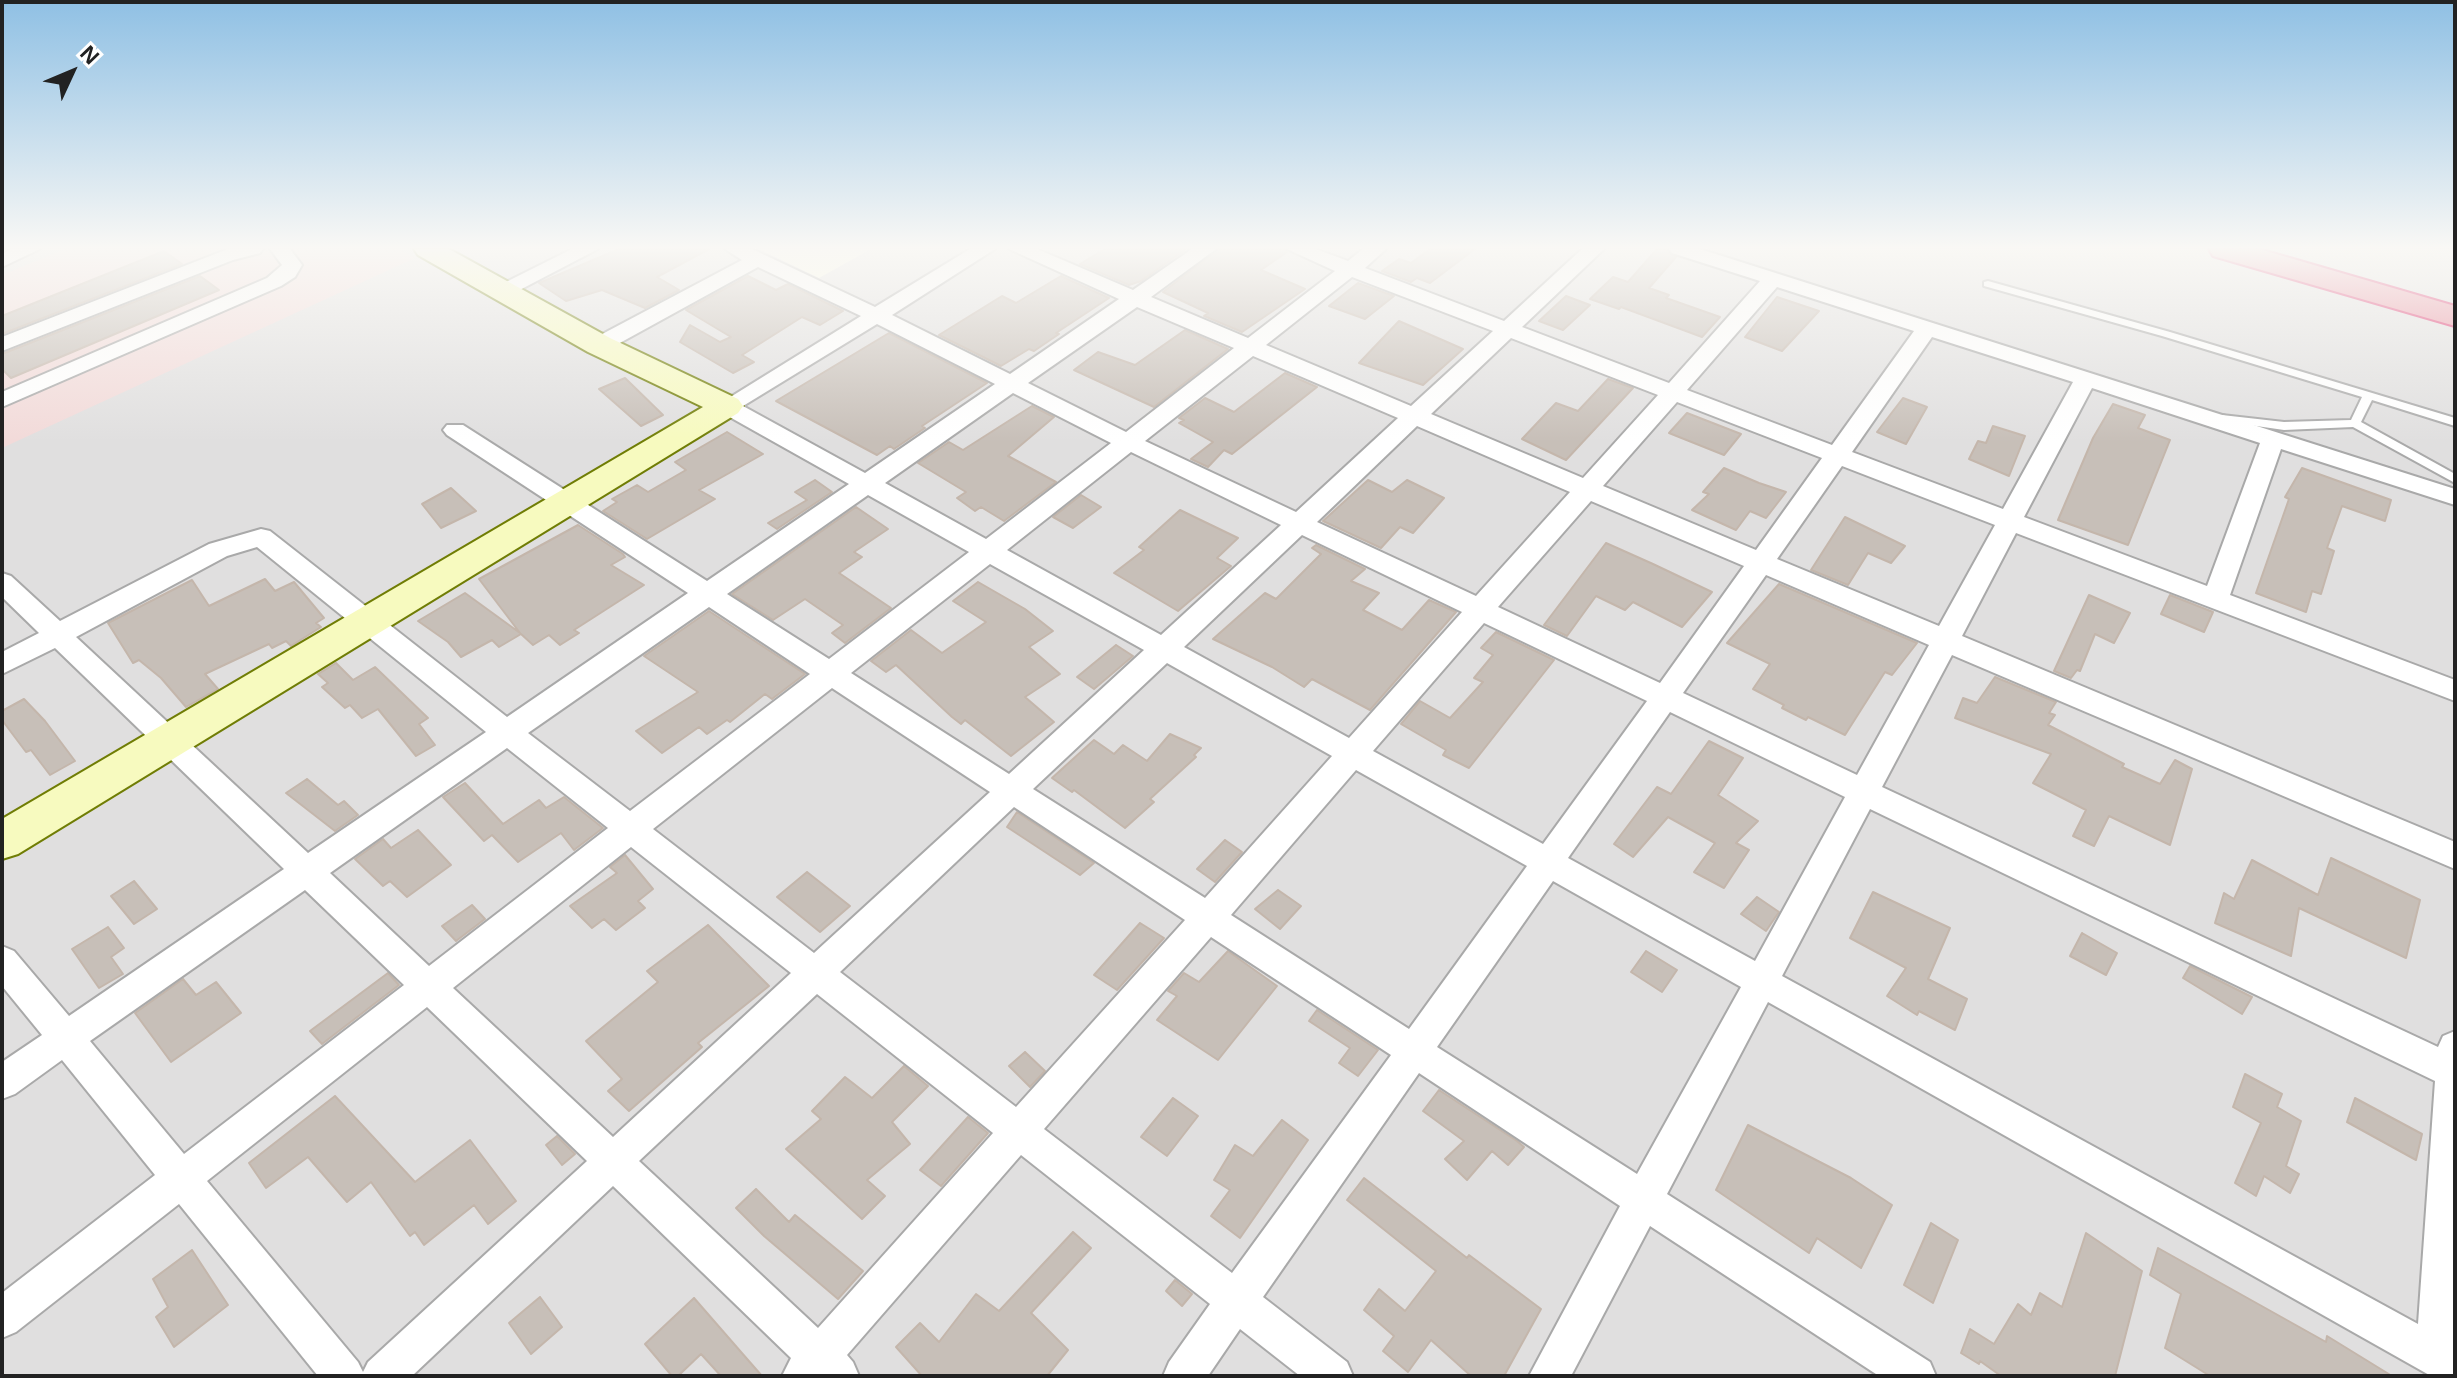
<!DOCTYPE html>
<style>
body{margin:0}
#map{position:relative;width:2457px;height:1378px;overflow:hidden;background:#f2efe9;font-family:Arial,sans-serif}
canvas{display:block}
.frame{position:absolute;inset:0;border:4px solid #222;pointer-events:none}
.north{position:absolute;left:32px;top:32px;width:80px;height:80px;-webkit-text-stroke:6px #fff;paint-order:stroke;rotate:46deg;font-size:22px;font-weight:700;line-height:32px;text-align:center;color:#222}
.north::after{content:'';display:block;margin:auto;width:28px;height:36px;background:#222;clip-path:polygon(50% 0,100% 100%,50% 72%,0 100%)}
</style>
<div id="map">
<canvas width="2457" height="1378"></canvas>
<div class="frame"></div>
<div class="north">N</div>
</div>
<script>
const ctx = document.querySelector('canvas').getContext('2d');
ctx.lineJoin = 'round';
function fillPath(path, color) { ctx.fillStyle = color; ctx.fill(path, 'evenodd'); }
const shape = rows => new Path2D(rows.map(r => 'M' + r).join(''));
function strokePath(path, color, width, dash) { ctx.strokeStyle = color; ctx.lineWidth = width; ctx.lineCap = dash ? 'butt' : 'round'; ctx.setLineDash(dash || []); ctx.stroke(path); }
fillPath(shape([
 [2,249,2455,249,2455,1376,2,1376]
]), '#e0dfdf');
fillPath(shape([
 [65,249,399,249,415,258,2,448,2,275]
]), '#f2dad9');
fillPath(shape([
 [759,249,871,249,819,278]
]), '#ffffe5');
const building = shape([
 [619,249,709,249,657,277,679,290,645,308,602,290,566,301,539,283,619,249],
 [1105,249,1186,249,1141,281,1129,285,1080,264,1105,249],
 [1219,249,1284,249,1287,252,1261,270,1305,289,1242,332,1204,316,1208,313,1163,292,1219,249],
 [1430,249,1475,249,1430,283,1417,278,1411,282,1382,271,1399,259,1411,263,1430,249],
 [1657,249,1666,249,1676,257,1649,288,1669,295,1666,298,1720,317,1702,337,1621,307,1619,309,1590,299,1613,277,1628,282,1657,249],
 [164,251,182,264,2,334,2,316,164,251],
 [200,276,219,290,11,378,2,369,2,354,200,276],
 [748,276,776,290,788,284,843,311,820,325,802,317,742,355,754,362,733,373,680,342,690,325,720,342,731,337,686,310,748,276],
 [1061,276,1109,298,1056,333,1059,334,1034,351,1029,349,1001,366,939,335,1002,296,1016,303,1061,276],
 [1358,283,1394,296,1365,319,1329,306,1358,283],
 [1566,296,1590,305,1563,330,1539,321,1566,296],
 [1777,297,1819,311,1782,351,1745,337,1777,297],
 [1399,321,1463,349,1423,385,1359,363,1399,321],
 [1185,330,1228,349,1154,407,1074,370,1098,352,1135,365,1185,330],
 [889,333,987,383,922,426,925,428,894,449,890,446,877,455,776,401,889,333],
 [1285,373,1317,387,1232,454,1224,450,1208,467,1191,459,1213,442,1179,423,1184,420,1179,418,1205,398,1234,412,1285,373],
 [625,378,663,415,641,426,599,389,625,378],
 [1608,379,1633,388,1566,460,1522,439,1556,403,1578,411,1608,379],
 [1903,398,1927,407,1906,444,1877,432,1903,398],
 [2113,404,2145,415,2138,428,2170,440,2128,545,2058,520,2093,438,2113,404],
 [1032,406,1054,417,1008,456,1056,482,1004,521,981,507,975,511,957,498,966,492,918,463,949,442,963,450,1032,406],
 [1687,413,1741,434,1724,455,1669,433,1687,413],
 [1993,426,2025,436,2009,476,1969,459,1978,441,1986,443,1993,426],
 [727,432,763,454,699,490,715,499,647,539,603,511,617,502,612,499,637,485,648,492,686,470,675,462,727,432],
 [1724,468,1759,483,1786,492,1766,518,1750,511,1736,530,1692,510,1709,494,1703,492,1724,468],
 [2302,468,2391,500,2385,521,2342,506,2327,548,2334,551,2321,594,2312,591,2306,612,2256,593,2289,499,2285,497,2302,468],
 [815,480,832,492,777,529,768,523,807,500,795,492,815,480],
 [1368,480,1392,492,1407,480,1444,498,1413,533,1400,527,1381,548,1323,521,1368,480],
 [451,488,476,511,441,528,422,504,451,488],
 [1081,495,1101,507,1073,528,1053,517,1081,495],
 [856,507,888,529,854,552,862,557,839,573,891,608,845,643,832,633,843,625,805,599,773,620,732,594,856,507],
 [1180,510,1238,538,1217,558,1231,566,1178,611,1114,573,1144,550,1139,547,1180,510],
 [1845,517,1905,546,1891,563,1868,553,1848,585,1811,570,1845,517],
 [578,525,623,554,625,557,611,565,644,585,574,630,579,633,560,645,549,635,533,645,521,634,499,647,492,640,461,657,448,642,418,621,465,593,520,633,479,579,578,525],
 [1606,543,1653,564,1712,592,1682,627,1633,602,1625,610,1596,596,1567,636,1544,625,1606,543],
 [1316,545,1365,569,1351,581,1379,593,1363,610,1402,630,1429,600,1456,612,1370,710,1312,679,1304,687,1272,667,1213,639,1265,593,1276,599,1321,554,1312,548,1316,545],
 [265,579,275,591,294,582,324,618,316,623,321,627,291,646,286,641,272,648,269,644,205,674,218,689,186,707,161,678,139,660,133,663,108,623,192,580,209,606,265,579],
 [978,582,1025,609,1053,631,1029,647,1060,674,1025,697,1054,722,1011,756,965,720,961,724,952,717,896,665,886,672,871,661,911,630,942,653,986,622,953,601,978,582],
 [1779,584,1917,643,1892,675,1885,672,1845,735,1808,717,1806,720,1782,708,1784,705,1753,689,1770,664,1727,643,1779,584],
 [2089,595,2130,613,2114,643,2095,634,2080,671,2077,670,2071,678,2054,671,2089,595],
 [2170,595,2213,612,2204,632,2161,614,2170,595],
 [709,611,805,674,772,699,765,694,730,722,727,720,707,734,699,727,662,753,636,731,698,692,644,656,709,611],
 [1496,632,1554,660,1469,768,1443,755,1446,750,1401,724,1420,701,1450,718,1483,682,1474,678,1493,655,1481,648,1496,632],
 [1116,645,1133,656,1094,689,1077,677,1116,645],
 [336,663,353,680,375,667,428,718,419,724,435,745,416,756,378,709,362,718,350,705,345,708,322,687,328,683,318,674,336,663],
 [1995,677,2056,702,2049,713,2055,715,2048,725,2124,764,2122,767,2160,784,2175,760,2192,769,2170,845,2109,816,2094,846,2073,836,2086,810,2033,783,2051,754,1955,718,1963,698,1977,703,1995,677],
 [24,699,45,721,75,761,50,775,31,750,26,752,2,720,2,711,24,699],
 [1170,734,1201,748,1194,755,1196,757,1150,799,1154,802,1125,828,1074,790,1072,792,1052,778,1094,740,1114,754,1123,745,1147,761,1170,734],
 [1709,741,1743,758,1718,795,1758,821,1736,843,1749,850,1724,888,1694,872,1715,843,1668,817,1633,857,1614,844,1657,787,1671,794,1709,741],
 [307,779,338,805,344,801,358,815,335,831,286,793,307,779],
 [465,783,503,824,539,800,546,808,564,797,603,828,574,850,561,833,518,862,492,835,484,841,443,797,465,783],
 [1017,812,1094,863,1080,875,1007,827,1017,812],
 [418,830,451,865,407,897,390,881,383,886,355,859,383,839,391,848,418,830],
 [1225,840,1242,852,1215,882,1197,869,1225,840],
 [625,855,653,889,638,901,645,908,616,930,604,919,592,928,570,906,617,873,610,867,625,855],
 [2331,858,2420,900,2406,958,2299,908,2291,956,2215,923,2224,893,2234,899,2252,860,2318,895,2331,858],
 [807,872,850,906,820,932,777,897,807,872],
 [134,881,157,909,134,924,111,896,134,881],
 [1278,890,1301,906,1280,929,1255,909,1278,890],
 [1873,892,1950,928,1928,979,1967,999,1955,1030,1919,1011,1917,1015,1887,996,1906,968,1850,938,1873,892],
 [1757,897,1779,912,1766,931,1741,914,1757,897],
 [472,905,485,919,456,941,442,926,472,905],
 [1140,923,1164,938,1117,990,1094,975,1140,923],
 [708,925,769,986,698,1043,702,1047,629,1111,608,1091,622,1079,586,1041,658,982,647,971,708,925],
 [108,927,124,948,111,957,123,974,99,988,72,949,108,927],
 [2082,933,2117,953,2106,975,2070,956,2082,933],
 [1228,951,1277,986,1218,1060,1157,1020,1177,996,1168,991,1184,973,1199,982,1228,951],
 [1646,951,1677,970,1662,992,1631,972,1646,951],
 [2190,966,2252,997,2242,1014,2183,978,2190,966],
 [388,973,399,985,322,1044,310,1031,388,973],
 [183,979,196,995,216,982,241,1013,171,1062,135,1013,183,979],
 [1317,1010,1378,1050,1358,1076,1339,1063,1350,1048,1309,1021,1317,1010],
 [1025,1052,1045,1071,1030,1087,1009,1066,1025,1052],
 [904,1066,928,1086,892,1122,910,1144,867,1180,885,1196,862,1219,786,1149,821,1119,812,1111,845,1077,872,1098,904,1066],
 [2245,1074,2282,1094,2277,1107,2301,1121,2286,1166,2299,1174,2290,1193,2264,1176,2256,1196,2235,1183,2261,1123,2233,1107,2245,1074],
 [1439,1090,1517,1141,1524,1147,1508,1165,1492,1151,1467,1180,1445,1159,1464,1141,1423,1111,1439,1090],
 [335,1096,415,1182,470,1140,516,1201,488,1224,474,1205,424,1245,415,1232,410,1236,371,1182,347,1202,308,1157,266,1188,249,1163,335,1096],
 [1173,1098,1198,1116,1167,1156,1141,1137,1173,1098],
 [2355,1098,2422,1134,2416,1160,2347,1122,2355,1098],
 [968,1117,988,1133,941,1186,920,1170,968,1117],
 [1282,1120,1308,1140,1240,1238,1211,1216,1230,1190,1214,1180,1235,1145,1253,1156,1282,1120],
 [1748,1125,1851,1178,1892,1205,1861,1268,1817,1238,1809,1253,1716,1190,1748,1125],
 [557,1136,575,1154,562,1165,546,1145,557,1136],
 [1364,1178,1467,1258,1469,1255,1541,1309,1504,1376,1471,1376,1431,1340,1408,1372,1383,1351,1394,1336,1364,1310,1379,1289,1405,1311,1436,1271,1347,1200,1364,1178],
 [756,1189,789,1222,795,1215,863,1271,838,1299,764,1236,736,1208,756,1189],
 [1931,1223,1958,1240,1933,1303,1904,1285,1931,1223],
 [1073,1232,1091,1248,1031,1313,1068,1350,1047,1376,922,1376,896,1347,920,1323,939,1342,976,1294,999,1311,1073,1232],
 [2086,1233,2142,1271,2115,1376,2001,1376,1980,1361,1979,1364,1961,1353,1970,1329,1994,1344,2018,1304,2031,1315,2040,1293,2062,1307,2086,1233],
 [2158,1248,2326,1342,2327,1336,2392,1376,2210,1376,2165,1348,2181,1294,2150,1275,2158,1248],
 [192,1250,228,1305,174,1347,156,1317,168,1307,153,1279,192,1250],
 [1175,1280,1192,1294,1182,1306,1166,1291,1175,1280],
 [540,1297,562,1327,531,1354,509,1323,540,1297],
 [694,1298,741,1352,762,1376,721,1376,701,1354,678,1376,672,1376,645,1344,694,1298]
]);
fillPath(building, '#c7bfb8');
strokePath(building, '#c4b6ab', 2);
const lane = shape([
 [1988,281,2170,332,2455,418,2455,426,2372,400,2361,422,2455,474,2455,483,2353,427,2284,430,2222,421,2216,418,2222,415,2284,422,2351,420,2362,397,2162,336,1984,286,1984,282,1988,281]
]);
const street = shape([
 [12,249,40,249,2,267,2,254,12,249],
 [228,249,263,249,260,253,233,260,2,351,2,337,228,249],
 [270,249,290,249,302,265,295,277,281,286,2,407,2,392,267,278,282,265,270,249],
 [572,249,598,249,510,295,496,295,493,291,496,287,572,249],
 [725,249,752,249,875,307,970,249,995,249,892,315,1010,374,1119,299,1009,249,1037,249,1133,290,1192,249,1216,249,1151,297,1248,338,1335,271,1287,249,1316,249,1348,261,1363,249,1386,249,1365,268,1504,321,1582,249,1604,249,1522,327,1669,383,1760,281,1672,253,1669,249,1700,249,2455,489,2455,505,2281,449,2230,595,2455,680,2455,701,2016,533,1962,636,2455,842,2455,869,1952,655,1882,787,2438,1047,2443,1036,2455,1031,2455,1376,2431,1376,1768,1002,1667,1194,1930,1362,1936,1376,1879,1376,1650,1226,1571,1376,1529,1376,1620,1206,1419,1073,1263,1297,1347,1362,1353,1376,1300,1376,1240,1329,1208,1376,1163,1376,1169,1362,1210,1304,1021,1155,847,1355,853,1362,859,1376,782,1376,791,1358,613,1186,412,1376,318,1376,179,1204,16,1332,2,1338,2,1293,155,1175,62,1060,15,1094,2,1099,2,1062,42,1035,2,986,2,946,14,951,69,1016,284,869,55,648,2,674,2,652,39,633,2,597,2,573,11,576,60,621,209,544,261,529,270,531,507,717,688,593,447,435,443,430,447,425,463,425,707,581,849,484,719,411,716,406,861,316,758,267,607,350,599,351,588,345,591,340,742,260,725,249],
 [1352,277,1493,331,1411,406,1266,345,1352,277],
 [1777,287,1914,331,1832,445,1687,390,1777,287],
 [1137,307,1234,348,1126,432,1028,383,1137,307],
 [877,324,995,384,865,473,743,406,877,324],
 [1932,337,2073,382,2003,509,1852,452,1932,337],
 [1511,338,1658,395,1583,478,1431,414,1511,338],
 [1253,356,1398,418,1296,512,1145,441,1253,356],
 [2092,388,2260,443,2207,586,2024,517,2092,388],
 [1013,393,1111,443,986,539,885,483,1013,393],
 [1677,402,1822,458,1756,550,1603,486,1677,402],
 [1417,426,1570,492,1476,596,1317,522,1417,426],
 [1131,452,1281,525,1161,635,1007,550,1131,452],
 [1842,466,1995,525,1939,626,1777,559,1842,466],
 [868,495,969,552,829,659,727,594,868,495],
 [1591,501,1744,566,1660,683,1498,607,1591,501],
 [1302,535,1462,612,1349,738,1184,647,1302,535],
 [257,547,486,732,308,853,76,637,227,556,257,547],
 [990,564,1144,650,1009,774,851,673,990,564],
 [1766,575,1929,645,1857,775,1683,693,1766,575],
 [709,607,810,674,630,811,528,733,709,607],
 [1484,623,1647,701,1543,844,1373,751,1484,623],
 [1167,663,1332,756,1205,898,1033,789,1167,663],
 [832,688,990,792,814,953,653,829,832,688],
 [1670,712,1845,797,1755,961,1568,858,1670,712],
 [507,748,608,828,429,966,330,873,507,748],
 [1356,770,1527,866,1409,1029,1231,915,1356,770],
 [1014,807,1185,920,1016,1107,840,972,1014,807],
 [1870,809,2435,1081,2418,1324,1782,976,1870,809],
 [631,847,791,973,613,1137,453,988,631,847],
 [1553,881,1741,987,1637,1174,1437,1047,1553,881],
 [305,890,404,985,184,1154,90,1041,305,890],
 [1211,937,1391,1055,1232,1273,1044,1129,1211,937],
 [817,994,993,1133,818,1328,639,1161,817,994],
 [427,1007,587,1161,368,1362,363,1372,358,1362,207,1181,427,1007]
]);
const secondary = shape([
 [414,249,449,249,610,338,738,399,743,406,738,413,18,854,2,859,2,819,703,407,588,352,418,255,414,249]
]);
const highway = shape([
 [2209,249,2259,249,2455,306,2455,326,2213,256,2209,249]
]);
strokePath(lane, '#a9a9a9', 4);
strokePath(street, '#a9a9a9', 4);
strokePath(secondary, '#707d05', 4);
strokePath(highway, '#dc2a67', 4);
fillPath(lane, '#fff');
fillPath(street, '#fff');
fillPath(secondary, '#f7fabf');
fillPath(highway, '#e892a2');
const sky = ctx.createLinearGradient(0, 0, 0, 442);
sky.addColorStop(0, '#8fc0e4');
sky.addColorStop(0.56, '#f9f8f5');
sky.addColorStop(1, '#f9f8f500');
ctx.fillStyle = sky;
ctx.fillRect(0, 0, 2457, 442);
</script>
